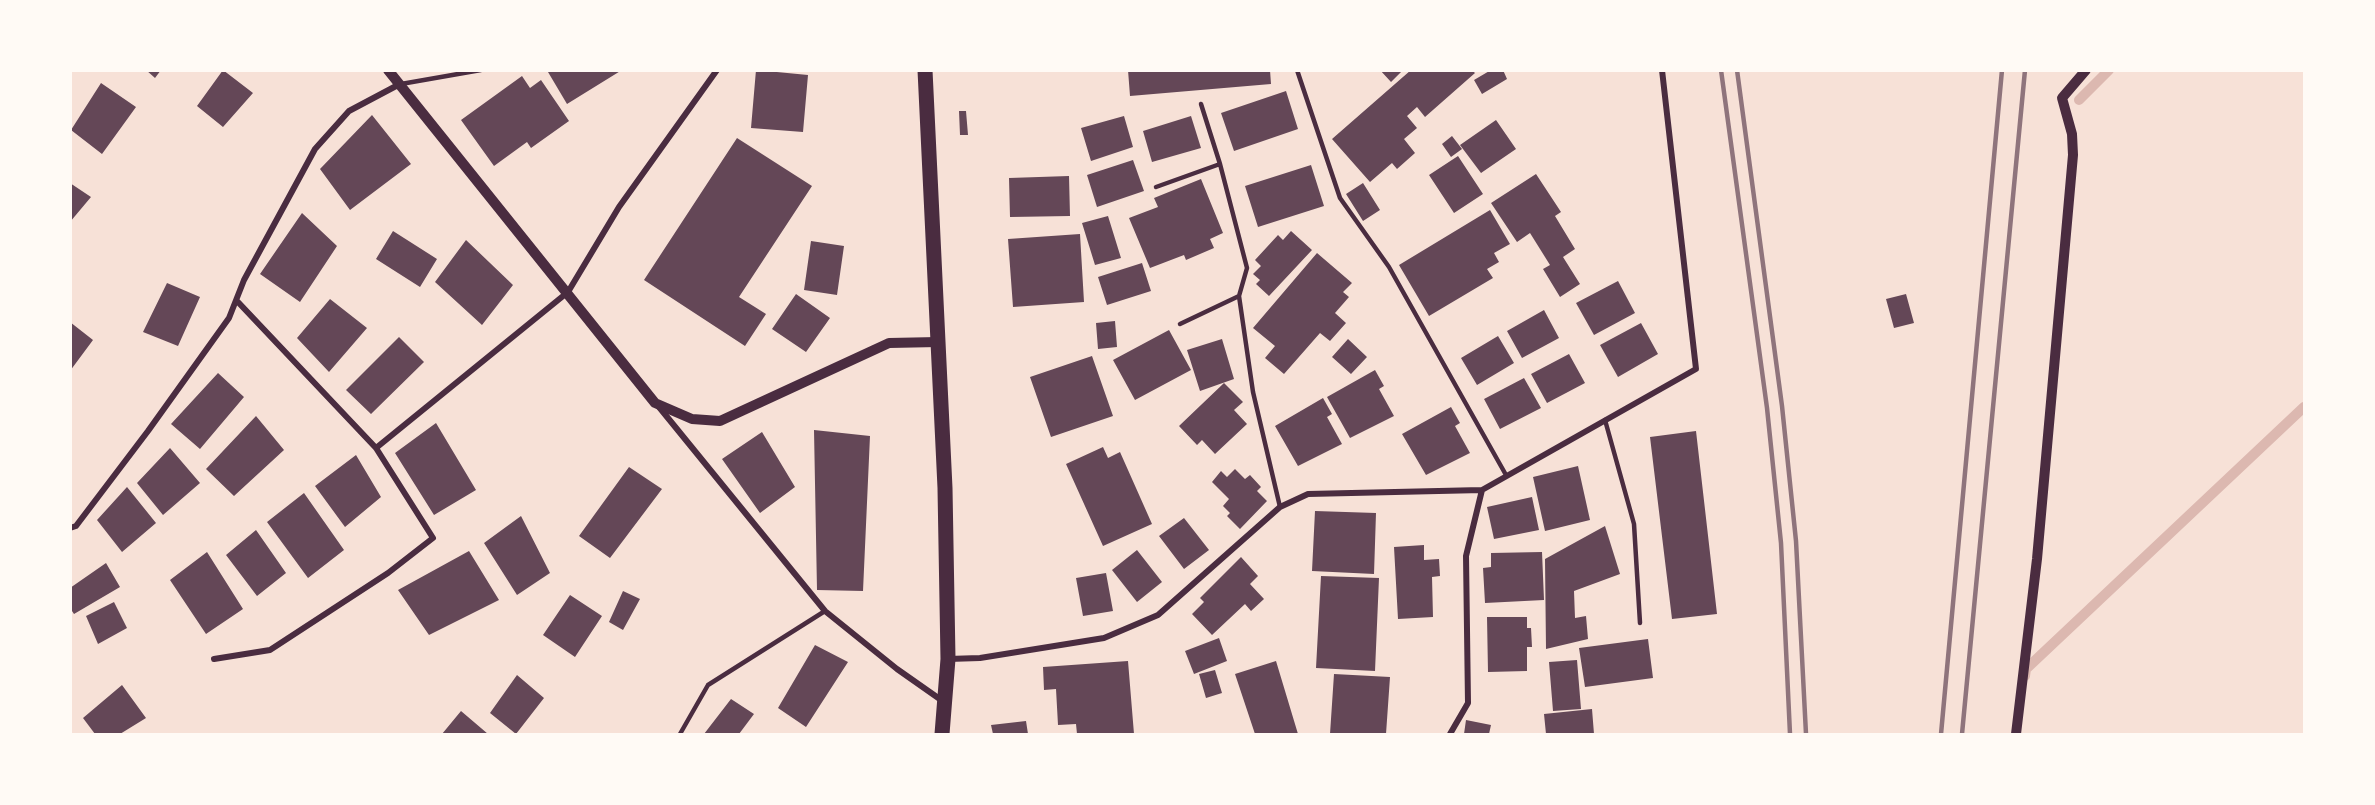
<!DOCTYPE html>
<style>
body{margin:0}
#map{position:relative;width:2375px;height:805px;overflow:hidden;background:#f7e1d7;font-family:Mulish,sans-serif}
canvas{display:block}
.frame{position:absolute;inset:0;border:72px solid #fffaf5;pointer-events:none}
</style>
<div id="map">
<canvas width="2375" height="805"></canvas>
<div class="frame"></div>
</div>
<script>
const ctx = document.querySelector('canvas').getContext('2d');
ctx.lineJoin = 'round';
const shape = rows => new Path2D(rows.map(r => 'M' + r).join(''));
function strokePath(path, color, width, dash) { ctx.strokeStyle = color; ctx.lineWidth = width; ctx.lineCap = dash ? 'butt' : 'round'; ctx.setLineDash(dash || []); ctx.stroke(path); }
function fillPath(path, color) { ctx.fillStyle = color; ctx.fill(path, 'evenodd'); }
strokePath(shape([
 [2079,100,2109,70],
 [2025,676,2026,669,2304,407]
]), '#dcb8b0', 10);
fillPath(shape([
 [146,70,161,70,155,78],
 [223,70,253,93,223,127,197,106],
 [550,70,622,70,567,104,548,72],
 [756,70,808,75,803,132,751,128],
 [1128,70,1270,70,1271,84,1130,96],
 [1380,70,1403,70,1391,82],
 [1411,70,1472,70,1475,73,1425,117,1417,107,1407,116,1417,128,1404,139,1415,153,1397,169,1392,163,1370,182,1332,139],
 [1491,70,1503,70,1507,79,1482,94,1474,80],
 [522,76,530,88,541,80,569,121,531,148,527,142,494,166,461,120],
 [101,83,136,107,102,154,71,130],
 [1286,91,1298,129,1234,151,1221,113],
 [959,111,966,111,968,135,960,135],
 [372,115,411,164,350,210,320,169],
 [1124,116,1133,147,1091,161,1081,128],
 [1191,116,1201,148,1152,162,1143,131],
 [1496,120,1516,149,1481,173,1460,145],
 [1452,136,1462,149,1451,157,1442,144],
 [737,138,812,186,739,297,766,314,745,346,644,280],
 [1458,156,1483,194,1454,213,1429,175],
 [1133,160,1144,191,1097,207,1087,175],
 [1311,165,1324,206,1258,227,1245,186],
 [1536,174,1561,212,1555,216,1575,249,1563,257,1580,284,1560,297,1543,269,1550,265,1530,233,1517,242,1491,203],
 [1069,176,1070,216,1010,217,1009,178],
 [1201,179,1223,233,1210,239,1214,248,1186,260,1184,255,1150,268,1129,218,1158,207,1154,198],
 [70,183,91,197,70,222],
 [1363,183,1380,210,1363,221,1346,194],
 [1490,210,1510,244,1494,253,1499,262,1487,269,1493,278,1429,316,1399,265],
 [302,213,337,246,300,302,260,274],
 [1108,216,1121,258,1095,265,1082,223],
 [393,231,437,259,420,287,376,259],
 [1291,231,1312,250,1269,296,1256,284,1260,280,1253,274,1261,266,1255,260,1278,235,1283,240],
 [1080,234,1084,302,1013,307,1008,239],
 [466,240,513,285,482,325,435,282],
 [811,241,844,246,837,295,804,290],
 [1317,253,1352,283,1343,292,1349,297,1335,313,1346,323,1330,341,1320,333,1284,374,1265,358,1275,346,1253,328],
 [1142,263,1151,291,1107,305,1098,277],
 [1618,281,1635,313,1594,335,1576,303],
 [167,283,200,297,178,346,143,332],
 [796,294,830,318,806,352,772,329],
 [1906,294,1914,323,1894,328,1886,299],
 [330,299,367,328,329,372,297,338],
 [1544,310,1559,338,1522,358,1507,331],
 [1115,321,1117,347,1098,349,1096,323],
 [70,322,93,340,70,371],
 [1641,323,1658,354,1618,377,1600,345],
 [1169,330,1191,370,1135,400,1113,360],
 [1498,336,1514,363,1477,385,1461,358],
 [399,337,424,362,371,414,346,390],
 [1222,339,1234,379,1200,391,1187,350],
 [1348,339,1367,357,1351,374,1332,357],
 [1569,354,1585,383,1547,403,1531,374],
 [1092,356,1113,416,1051,437,1030,377],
 [1375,370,1384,386,1379,389,1394,416,1350,438,1327,397],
 [218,373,244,397,200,449,171,424],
 [1524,378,1541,408,1500,429,1484,399],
 [1224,383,1243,402,1234,410,1247,424,1215,454,1202,440,1197,445,1179,426],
 [1323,398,1332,414,1327,417,1342,444,1298,466,1275,426],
 [1451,407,1460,423,1455,426,1470,453,1426,475,1402,434],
 [256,416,284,450,234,496,206,469],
 [436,423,476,490,434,515,395,453],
 [814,430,870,436,863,591,817,590],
 [1696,431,1717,614,1672,619,1650,437],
 [762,432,795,487,760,513,722,459],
 [1103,447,1108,458,1120,452,1152,524,1103,546,1066,464],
 [170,448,200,483,163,515,137,483],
 [356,455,381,497,345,527,315,486],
 [1578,466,1590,520,1545,531,1533,477],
 [629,467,662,489,610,558,579,536],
 [1235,469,1245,479,1250,475,1261,487,1257,491,1267,501,1240,529,1227,516,1230,513,1223,506,1229,499,1212,482,1221,471,1227,477],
 [127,487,156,523,122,552,97,520],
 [304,493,344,550,308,578,267,522],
 [1532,497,1539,530,1494,539,1487,507],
 [1315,511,1376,513,1374,574,1312,571],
 [521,516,550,573,517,595,484,543],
 [1184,518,1209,550,1184,569,1159,536],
 [1605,526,1620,574,1574,591,1575,618,1586,616,1588,639,1546,649,1545,559],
 [256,530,286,573,257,596,226,555],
 [1424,545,1424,560,1439,559,1440,576,1432,577,1433,617,1398,619,1394,547],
 [1137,550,1162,582,1137,602,1112,570],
 [469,551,499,600,429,635,398,590],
 [207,552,243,609,206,634,170,580],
 [1542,552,1544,600,1485,603,1483,568,1491,567,1491,553],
 [1241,557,1258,576,1250,584,1264,599,1251,611,1245,604,1212,635,1192,614,1204,602,1200,598],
 [106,563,120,587,74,614,70,608,70,588],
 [1106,573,1113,611,1083,616,1076,578],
 [1321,576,1379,578,1375,671,1316,668],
 [623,591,640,599,623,630,609,622],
 [570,595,602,616,575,657,543,635],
 [114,602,127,628,98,644,86,616],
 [1487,617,1527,617,1527,628,1531,628,1532,647,1527,647,1527,671,1488,672],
 [1219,638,1227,661,1194,674,1185,651],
 [1648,639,1653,678,1585,687,1579,648],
 [815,645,848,662,806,727,778,708],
 [1577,660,1581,709,1553,711,1549,662],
 [1128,661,1134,734,1077,734,1076,724,1058,725,1056,689,1044,690,1043,667],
 [1276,661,1298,734,1255,734,1235,674],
 [1215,670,1222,693,1206,698,1199,674],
 [1334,674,1390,677,1386,734,1330,734],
 [517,675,544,698,516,734,490,713],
 [122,685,146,718,120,734,95,734,83,718],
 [731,699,754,714,739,734,704,734],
 [1592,709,1594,734,1546,734,1544,714],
 [461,711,488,734,442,734],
 [1466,720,1491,725,1489,734,1464,734],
 [1026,721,1028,734,993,734,991,725]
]), '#644757');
strokePath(shape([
 [1297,70,1340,198,1389,267,1506,475],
 [401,84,481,70],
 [1201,104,1220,164],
 [1156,187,1220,164,1247,268,1239,296,1253,392,1280,507],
 [1180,324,1239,296],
 [1605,420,1634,524,1640,623],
 [680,734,708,685,825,611]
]), '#4a2c40', 4.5);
strokePath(shape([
 [659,407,825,611,897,669,944,702],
 [376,448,568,292,619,207,717,70],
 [70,528,76,526,148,431,229,318,244,280,315,149,349,111,398,85],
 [214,659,270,650,388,573,433,538,376,448,237,301],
 [948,659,980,658,1104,638,1158,615,1280,507,1308,494,1482,490],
 [1450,734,1468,703,1466,556,1482,490,1696,369,1662,70]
]), '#4a2c40', 6);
strokePath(shape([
 [388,70,655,403,692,419,720,421,889,343,938,342],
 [2016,734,2037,559,2073,155,2072,134,2062,98,2086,70]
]), '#4a2c40', 10);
strokePath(shape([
 [925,70,945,488,948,659,942,734]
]), '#4a2c40', 15);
strokePath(shape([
 [1721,70,1767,408,1781,543,1790,734],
 [1737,70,1782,406,1796,541,1806,734],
 [1941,734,2002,70],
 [1962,734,2025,70]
]), '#8f747c', 4.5);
</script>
